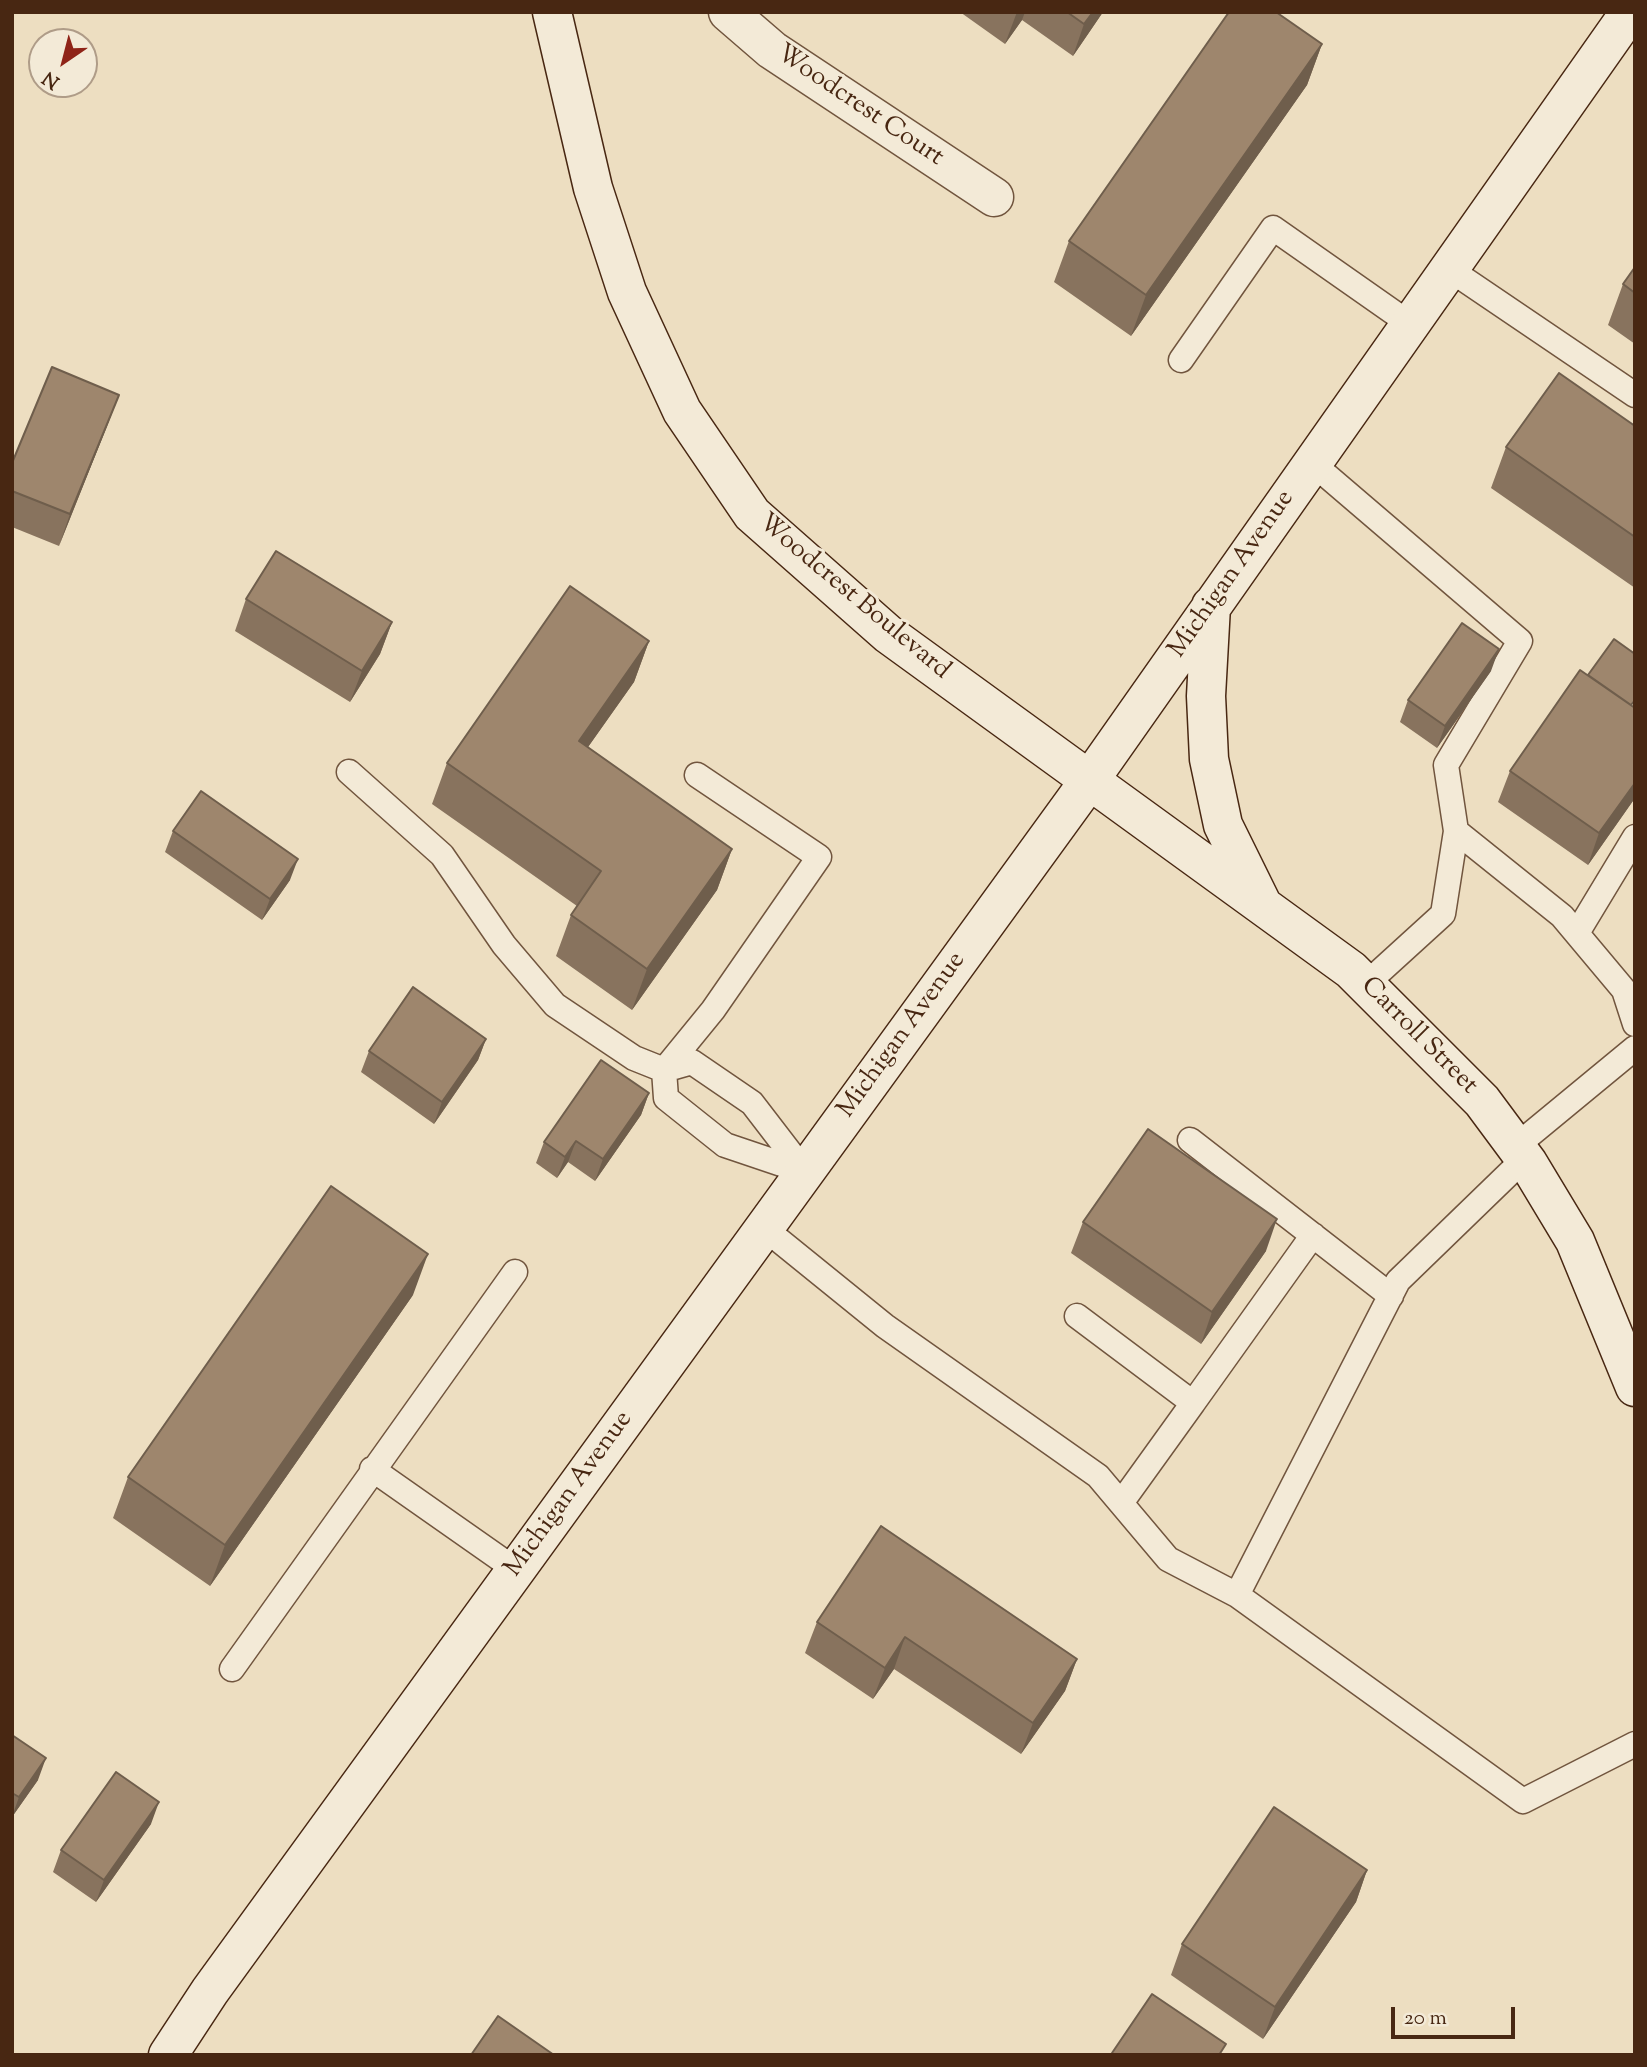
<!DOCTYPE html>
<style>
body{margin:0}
#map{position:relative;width:1647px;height:2067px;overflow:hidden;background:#eddec1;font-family:"Sorts Mill Goudy",serif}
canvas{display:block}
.frame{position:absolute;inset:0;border:14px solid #482712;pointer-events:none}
.north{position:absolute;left:28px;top:28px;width:70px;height:70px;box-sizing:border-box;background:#f3ead7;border:2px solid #af9c88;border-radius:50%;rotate:215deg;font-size:19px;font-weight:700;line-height:28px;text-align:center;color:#482712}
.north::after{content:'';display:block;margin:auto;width:24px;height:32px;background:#8f2418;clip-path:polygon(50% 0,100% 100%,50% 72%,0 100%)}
.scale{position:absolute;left:1391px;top:2007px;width:124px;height:32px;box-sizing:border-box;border:4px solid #482712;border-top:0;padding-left:9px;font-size:21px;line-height:24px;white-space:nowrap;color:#482712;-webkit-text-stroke:5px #f3ead7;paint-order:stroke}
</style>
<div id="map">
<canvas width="1647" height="2067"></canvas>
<div class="frame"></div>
<div class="north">N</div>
<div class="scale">20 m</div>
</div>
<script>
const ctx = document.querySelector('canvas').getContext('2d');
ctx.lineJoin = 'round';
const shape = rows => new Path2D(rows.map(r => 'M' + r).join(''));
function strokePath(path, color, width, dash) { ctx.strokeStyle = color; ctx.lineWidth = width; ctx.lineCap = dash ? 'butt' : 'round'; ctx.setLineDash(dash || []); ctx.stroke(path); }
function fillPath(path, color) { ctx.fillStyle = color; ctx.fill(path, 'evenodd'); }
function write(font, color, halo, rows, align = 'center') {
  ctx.font = font + ' "Sorts Mill Goudy",serif'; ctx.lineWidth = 6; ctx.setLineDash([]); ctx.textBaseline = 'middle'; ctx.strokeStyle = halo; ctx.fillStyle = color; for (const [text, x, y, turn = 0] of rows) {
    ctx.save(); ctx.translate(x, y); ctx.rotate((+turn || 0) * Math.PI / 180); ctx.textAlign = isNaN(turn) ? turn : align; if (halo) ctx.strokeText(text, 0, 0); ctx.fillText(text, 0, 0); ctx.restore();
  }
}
const lane = shape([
 [1449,269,1635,395],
 [1181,360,1273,228,1410,324],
 [1312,463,1520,641,1446,765,1456,831,1443,914,1365,985],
 [349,772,442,855,504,945,555,1005,634,1058,664,1070,713,1010,819,857,697,775],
 [1456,831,1562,916,1624,990,1635,1024],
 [1577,933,1635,837],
 [692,1062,752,1103,805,1172,725,1145,666,1098,664,1070,692,1062],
 [1190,1140,1391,1296],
 [1515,1147,1635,1048],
 [764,1228,885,1326,1098,1476,1168,1559,1237,1595,1398,1281,1524,1159],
 [1077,1316,1193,1403,1121,1503],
 [1193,1403,1313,1235],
 [372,1469,516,1570],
 [1237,1595,1523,1801,1635,1744],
 [232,1669,515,1272]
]);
const street = shape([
 [728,12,772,50,994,197]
]);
const secondary = shape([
 [552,12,593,188,627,292,682,411,752,514,888,634,1351,970,1482,1101,1528,1163,1575,1241,1635,1387],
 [1211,606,1206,696,1209,759,1223,825,1261,902],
 [168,2055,210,1991,1089,781,1630,12]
]);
strokePath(lane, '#71553e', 27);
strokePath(street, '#71553e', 41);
strokePath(secondary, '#482712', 41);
strokePath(lane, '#f3ead7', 24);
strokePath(street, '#f3ead7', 38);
strokePath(secondary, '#f3ead7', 38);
fillPath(shape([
 [960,12,1103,12,1073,56,1022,20,1005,44],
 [1322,44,1307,85,1131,336,1054,282,1069,241],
 [1635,267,1635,344,1608,325,1623,284],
 [119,395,107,426,59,546,12,527,12,463],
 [1635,426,1635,588,1491,488,1506,447],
 [246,599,392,622,380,654,350,702,235,631],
 [649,641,634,682,588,747,732,849,717,890,632,1010,556,956,571,915,577,906,432,804,447,763],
 [1491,671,1437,748,1400,722,1408,700],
 [1510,771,1635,798,1588,865,1498,802],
 [173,831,290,880,262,920,165,852],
 [486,1039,478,1060,434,1124,361,1072,369,1051],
 [649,1093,641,1115,595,1181,568,1162,557,1178,536,1163,544,1142],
 [1083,1222,1266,1251,1201,1344,1071,1253],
 [413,1295,210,1586,113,1518,128,1477],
 [817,1622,1077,1659,1065,1691,1021,1754,894,1669,873,1699,805,1653],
 [12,1735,38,1780,12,1817],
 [151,1824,96,1902,53,1872,61,1850],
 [1367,1870,1356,1902,1263,2039,1171,1975,1182,1944]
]), '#88735e');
fillPath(shape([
 [1017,12,1025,12,1022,20,1005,44],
 [1093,12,1103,12,1073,56,1084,24],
 [1322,44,1307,85,1131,336,1146,295],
 [119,395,107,426,59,546,70,514],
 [392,622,380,654,350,702,362,671],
 [649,641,634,682,564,781,579,741],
 [1499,649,1491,671,1437,748,1445,726],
 [1635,783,1635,798,1588,865,1599,833],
 [732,849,717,890,632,1010,647,969],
 [298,859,290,880,262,920,270,899],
 [486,1039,478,1060,434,1124,442,1102],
 [649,1093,641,1115,595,1181,603,1159],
 [576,1141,568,1162,557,1178,565,1157],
 [1277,1219,1266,1251,1201,1344,1212,1312],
 [428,1254,413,1295,210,1586,225,1545],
 [905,1637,894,1669,873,1699,885,1668],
 [1077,1659,1065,1691,1021,1754,1033,1723],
 [46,1758,38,1780,12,1817,19,1797],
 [159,1802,151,1824,96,1902,104,1880],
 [1367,1870,1356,1902,1263,2039,1275,2007]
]), '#6f5e4c');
const building = shape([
 [1067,12,1093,12,1084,24,1067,12],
 [1229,12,1276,12,1322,44,1146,295,1069,241,1229,12],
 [1635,267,1635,293,1623,284,1635,267],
 [52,367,119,395,70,514,12,491,12,463,52,367],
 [1559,373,1635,426,1635,537,1506,447,1559,373],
 [276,551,392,622,362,671,246,599,276,551],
 [570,586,649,641,579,741,732,849,647,969,571,915,601,871,447,763,570,586],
 [1462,623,1499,649,1445,726,1408,700,1462,623],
 [1614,639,1635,654,1635,700,1631,705,1588,675,1614,639],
 [1580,670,1635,708,1635,783,1599,833,1510,771,1580,670],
 [201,791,298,859,270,899,173,831,201,791],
 [413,987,486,1039,442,1102,369,1051,413,987],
 [601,1060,649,1093,603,1159,576,1141,565,1157,544,1142,601,1060],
 [1148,1129,1277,1219,1212,1312,1083,1222,1148,1129],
 [331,1186,428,1254,225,1545,128,1477,331,1186],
 [881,1526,1077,1659,1033,1723,905,1637,885,1668,817,1622,881,1526],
 [12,1735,46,1758,19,1797,12,1793,12,1735],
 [116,1772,159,1802,104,1880,61,1850,116,1772],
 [1274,1807,1367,1870,1275,2007,1182,1944,1274,1807],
 [1152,1994,1226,2044,1219,2055,1114,2055,1112,2053,1152,1994],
 [498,2016,554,2055,471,2055,498,2016]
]);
fillPath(building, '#9e866d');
strokePath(building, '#6f5e4c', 2);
write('26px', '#482712', '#f3ead7', [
 ["Woodcrest Court",859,107,34],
 ["Michigan Avenue",1233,575,-55],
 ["Woodcrest Boulevard",853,598,40],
 ["Michigan Avenue",903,1036,-54],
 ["Carroll Street",1418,1037,45],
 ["Michigan Avenue",570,1495,-54]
]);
</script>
